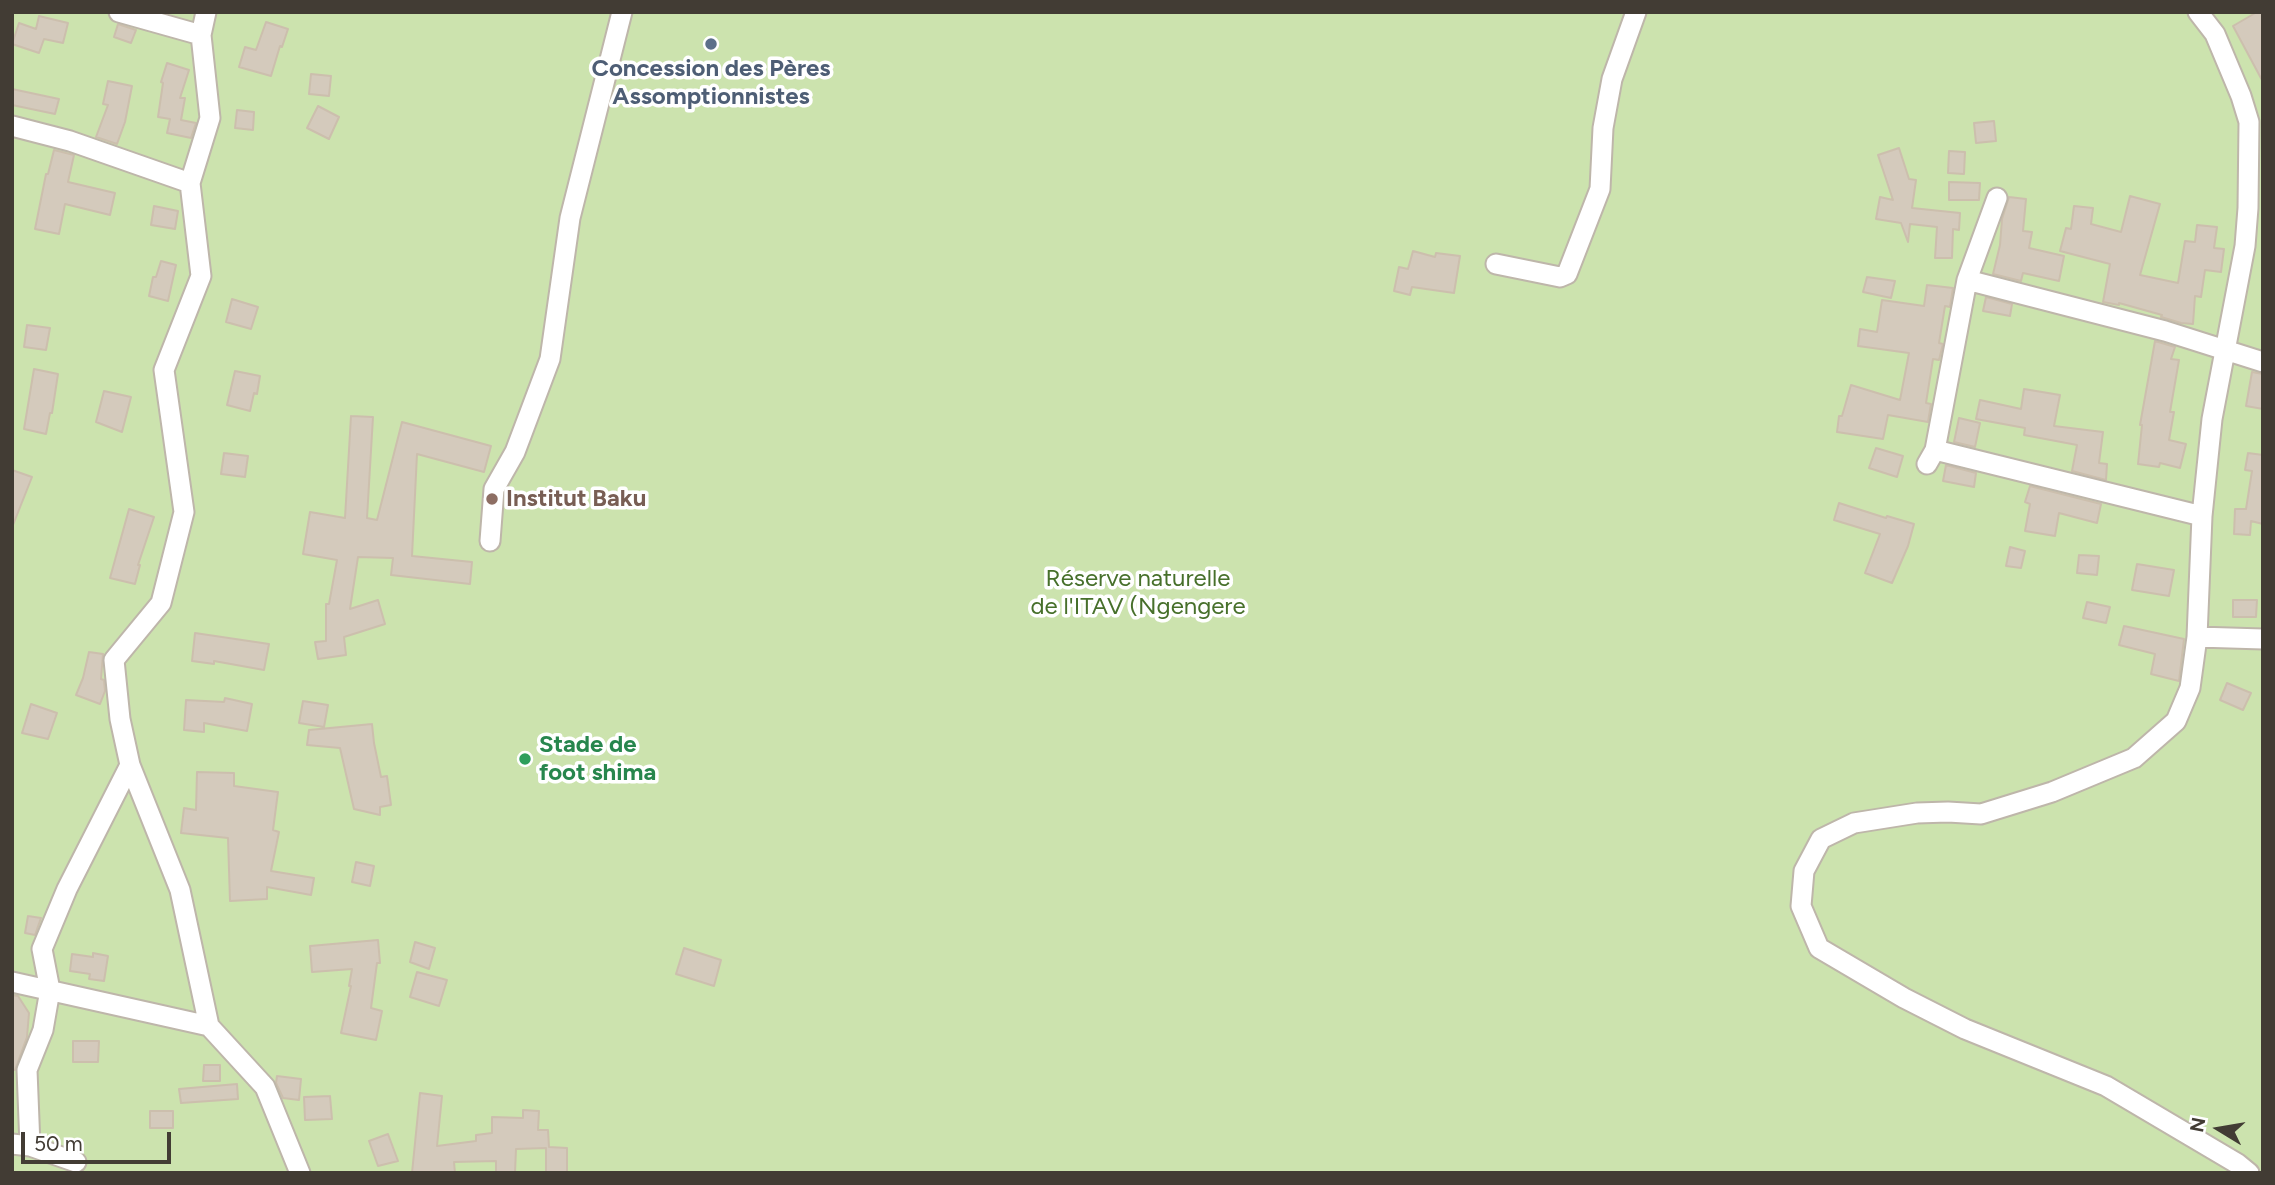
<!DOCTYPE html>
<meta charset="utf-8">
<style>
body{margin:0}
#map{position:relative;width:2275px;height:1185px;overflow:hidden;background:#f1ece3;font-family:Figtree,sans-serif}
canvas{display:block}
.frame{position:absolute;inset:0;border:14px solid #423c34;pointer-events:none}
.north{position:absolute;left:2184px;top:1094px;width:70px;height:70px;-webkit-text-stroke:5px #fff;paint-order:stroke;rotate:281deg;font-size:19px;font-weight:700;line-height:28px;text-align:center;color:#423c34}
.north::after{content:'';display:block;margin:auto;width:24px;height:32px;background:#423c34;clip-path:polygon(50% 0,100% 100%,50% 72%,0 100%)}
.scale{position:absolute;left:21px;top:1132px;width:150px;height:32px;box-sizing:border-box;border:4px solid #423c34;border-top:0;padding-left:9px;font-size:21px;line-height:24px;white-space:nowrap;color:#423c34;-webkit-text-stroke:5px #fff;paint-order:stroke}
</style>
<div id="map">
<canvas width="2275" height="1185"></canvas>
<div class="frame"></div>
<div class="north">N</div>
<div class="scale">50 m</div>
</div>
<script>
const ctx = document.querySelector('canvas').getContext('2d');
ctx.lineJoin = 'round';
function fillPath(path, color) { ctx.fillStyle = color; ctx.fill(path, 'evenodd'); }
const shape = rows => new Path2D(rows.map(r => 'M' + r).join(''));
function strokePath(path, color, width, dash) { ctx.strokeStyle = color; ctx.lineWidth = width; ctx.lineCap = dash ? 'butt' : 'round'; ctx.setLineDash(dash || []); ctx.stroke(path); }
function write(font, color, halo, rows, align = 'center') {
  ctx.font = font + ' Figtree,sans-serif'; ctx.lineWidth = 7; ctx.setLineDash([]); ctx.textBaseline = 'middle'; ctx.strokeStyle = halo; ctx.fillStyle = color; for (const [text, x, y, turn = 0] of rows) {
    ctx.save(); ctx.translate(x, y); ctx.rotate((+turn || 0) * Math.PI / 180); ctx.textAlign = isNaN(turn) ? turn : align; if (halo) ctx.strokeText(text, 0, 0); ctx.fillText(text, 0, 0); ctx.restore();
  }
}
fillPath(shape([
 [12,12,2263,12,2263,1173,12,1173]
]), '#cce3ae');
const building = shape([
 [2257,12,2263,12,2263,82,2233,26,2257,12],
 [39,16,68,23,63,43,44,39,39,53,12,44,19,23,36,29,39,16],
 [266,22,288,29,282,47,280,46,271,76,239,67,245,47,256,50,266,22],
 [118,24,136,30,131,43,114,37,118,24],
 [167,63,189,70,180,98,185,98,181,120,196,123,191,138,167,133,170,119,158,117,163,83,161,82,167,63],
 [311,74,331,76,329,96,309,94,311,74],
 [108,81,132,86,125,122,117,144,96,137,108,105,103,104,108,81],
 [12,89,59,99,55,114,12,105,12,89],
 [318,106,339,117,329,139,307,128,318,106],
 [237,110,254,112,253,130,235,128,237,110],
 [1994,121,1996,141,1976,143,1974,123,1994,121],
 [1899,148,1909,179,1916,180,1912,208,1960,213,1959,230,1953,229,1952,258,1935,258,1937,227,1910,224,1908,242,1901,223,1876,219,1880,197,1893,200,1878,155,1899,148],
 [54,150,74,155,68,182,115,193,110,215,65,204,59,234,35,229,46,174,48,174,54,150],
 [1949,151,1965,152,1964,174,1948,173,1949,151],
 [1949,182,1980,183,1979,200,1949,200,1949,182],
 [2130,196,2160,204,2140,275,2178,283,2185,241,2195,242,2197,225,2217,227,2214,248,2224,249,2221,272,2205,270,2201,297,2195,296,2193,324,2181,323,2161,317,2162,315,2119,303,2119,305,2103,302,2110,264,2060,251,2066,228,2071,229,2074,206,2093,208,2091,224,2121,232,2130,196],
 [2009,197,2026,199,2023,231,2032,232,2029,248,2064,256,2059,281,2023,273,2021,281,1993,274,2000,245,2002,219,2009,197],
 [154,206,178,211,175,229,151,225,154,206],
 [1413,251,1435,257,1436,253,1460,256,1454,293,1412,287,1410,295,1394,291,1399,267,1408,269,1413,251],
 [161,261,176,265,168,301,149,296,153,277,156,277,161,261],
 [1867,277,1895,281,1891,298,1863,292,1867,277],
 [1927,285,1953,288,1950,307,1945,306,1939,343,1943,344,1939,360,1933,359,1926,403,1931,404,1928,422,1888,415,1883,439,1837,432,1839,416,1842,416,1851,385,1900,400,1909,353,1858,346,1860,329,1877,332,1882,300,1924,306,1927,285],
 [1986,297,2012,304,2010,316,1983,311,1986,297],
 [232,299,258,307,251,329,226,322,232,299],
 [27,325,50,328,46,350,24,347,27,325],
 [2155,341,2175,347,2171,359,2179,360,2170,412,2174,412,2169,440,2186,444,2180,468,2160,463,2159,467,2138,464,2142,425,2140,425,2155,341],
 [34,369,58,374,52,413,50,413,46,434,24,429,34,369],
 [235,371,260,376,257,394,254,393,250,411,227,405,235,371],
 [2252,372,2263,374,2263,409,2246,406,2252,372],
 [2024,389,2060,395,2054,426,2103,432,2099,463,2107,464,2106,480,2072,471,2077,445,2024,435,2025,428,1976,419,1980,400,2021,409,2024,389],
 [104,391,131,397,122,432,96,422,104,391],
 [351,416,373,417,367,518,377,520,402,422,491,446,484,472,417,454,412,556,472,562,470,584,391,575,393,558,358,557,350,609,378,600,385,624,344,637,346,655,318,659,315,642,326,641,326,604,329,604,337,560,303,554,310,512,345,518,351,416],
 [1959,418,1980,423,1975,447,1954,442,1959,418],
 [1876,448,1903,456,1897,477,1869,468,1876,448],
 [224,453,248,456,245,477,221,474,224,453],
 [2248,453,2263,455,2263,524,2251,521,2250,535,2234,534,2235,509,2246,509,2252,471,2245,470,2248,453],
 [1946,465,1976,473,1974,487,1943,481,1946,465],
 [12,470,32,477,13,525,12,524,12,470],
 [2030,486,2101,504,2097,523,2059,513,2055,536,2025,531,2030,504,2025,502,2030,486],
 [1839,503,1886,518,1887,516,1914,524,1908,546,1892,583,1865,573,1880,534,1834,520,1839,503],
 [129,509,154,517,138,565,140,565,135,584,110,578,129,509],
 [2010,547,2025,551,2021,568,2006,566,2010,547],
 [2079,555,2099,556,2097,575,2077,573,2079,555],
 [2137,564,2174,570,2169,596,2132,590,2137,564],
 [2233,600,2257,600,2256,617,2233,617,2233,600],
 [2087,602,2110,607,2106,623,2083,618,2087,602],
 [2124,626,2184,639,2179,681,2151,674,2155,654,2119,645,2124,626],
 [195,633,269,644,264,670,214,661,214,664,192,661,195,633],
 [89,652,103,654,101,679,104,680,105,691,100,704,76,695,83,678,89,652],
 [2227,683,2251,693,2243,710,2220,700,2227,683],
 [225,698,252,704,247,731,204,723,204,732,184,730,186,700,224,702,225,698],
 [303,701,328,705,324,727,299,723,303,701],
 [31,704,57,713,48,739,22,733,31,704],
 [372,724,374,743,381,777,387,776,391,805,380,807,380,815,354,809,340,748,307,745,309,730,372,724],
 [197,772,234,773,234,786,278,792,273,830,279,832,271,871,314,878,311,895,267,887,267,899,230,901,228,838,181,833,184,808,196,810,197,772],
 [356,862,374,866,370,886,352,882,356,862],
 [28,916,41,918,35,935,25,933,28,916],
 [378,940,380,963,377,963,371,1008,382,1011,376,1040,341,1033,351,986,349,986,352,969,312,972,310,946,378,940],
 [415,942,435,948,429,969,410,962,415,942],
 [684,948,721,960,714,986,676,974,684,948],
 [93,953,108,956,104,981,89,979,90,974,70,971,72,954,93,957,93,953],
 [417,972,447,980,439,1006,410,997,417,972],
 [12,995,18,996,29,1013,27,1037,15,1070,12,1070,12,995],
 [73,1041,99,1041,98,1062,73,1062,73,1041],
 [204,1065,220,1065,220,1081,203,1081,204,1065],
 [277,1076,301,1079,299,1100,283,1098,276,1083,277,1076],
 [237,1084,238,1099,181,1103,179,1089,237,1084],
 [420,1093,442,1096,437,1146,476,1141,476,1135,492,1133,492,1117,523,1118,523,1110,539,1111,538,1130,548,1130,549,1147,567,1148,567,1173,546,1173,546,1148,516,1149,515,1173,496,1173,496,1161,454,1162,455,1173,412,1173,420,1093],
 [330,1096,332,1119,305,1120,304,1097,330,1096],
 [150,1111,173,1111,173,1128,150,1128,150,1111],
 [388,1134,398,1161,378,1166,369,1141,388,1134]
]);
fillPath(building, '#d4cabc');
strokePath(building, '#ccbfad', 2);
const minor = shape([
 [119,12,201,35],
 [206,12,201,35,210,118,190,183,201,276,164,370,184,512,161,603,114,660,120,719,130,765,180,890,209,1026,265,1087,300,1173],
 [2198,12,2215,34,2241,96,2249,122,2248,208,2245,246,2212,419,2202,516,2197,637,2190,688,2176,721,2134,758,2052,792,1981,814,1948,812,1917,813,1854,823,1821,839,1804,871,1801,906,1819,948,1904,998,1965,1029,2106,1086,2238,1164,2249,1173],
 [12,126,70,141,190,183],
 [1496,264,1560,277,1567,274,1600,189,1603,128,1612,79,1636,12],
 [1967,280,2165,331,2263,362],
 [1935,450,2202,516],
 [1927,464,1935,450,1967,280,1997,198],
 [490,541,494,489,515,452,550,359,570,218,622,12],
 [2197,637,2263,639],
 [12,982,209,1026],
 [12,1144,30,1146],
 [76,1162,30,1146,27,1070,43,1030,50,990,42,949,67,889,130,765]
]);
strokePath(minor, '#beb6aa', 23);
strokePath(minor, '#fff', 19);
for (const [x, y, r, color] of [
 [711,44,7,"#5c6f8a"],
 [492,499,7,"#8d6e63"],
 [525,759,7,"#2e9e5b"]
]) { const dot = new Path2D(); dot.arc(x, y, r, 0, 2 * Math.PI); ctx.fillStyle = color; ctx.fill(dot); strokePath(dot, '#fff', 2.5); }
write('bold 24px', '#4e5e75', '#fff', [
 ["Concession des Pères",711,69],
 ["Assomptionnistes",711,97]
]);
write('bold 24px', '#785e54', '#fff', [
 ["Institut Baku",506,499]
], 'left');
write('24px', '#47702b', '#fff', [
 ["Réserve naturelle",1138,579],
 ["de l'ITAV (Ngengere",1138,607]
]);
write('bold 24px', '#27864d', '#fff', [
 ["Stade de",539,745],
 ["foot shima",539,773]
], 'left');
</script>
